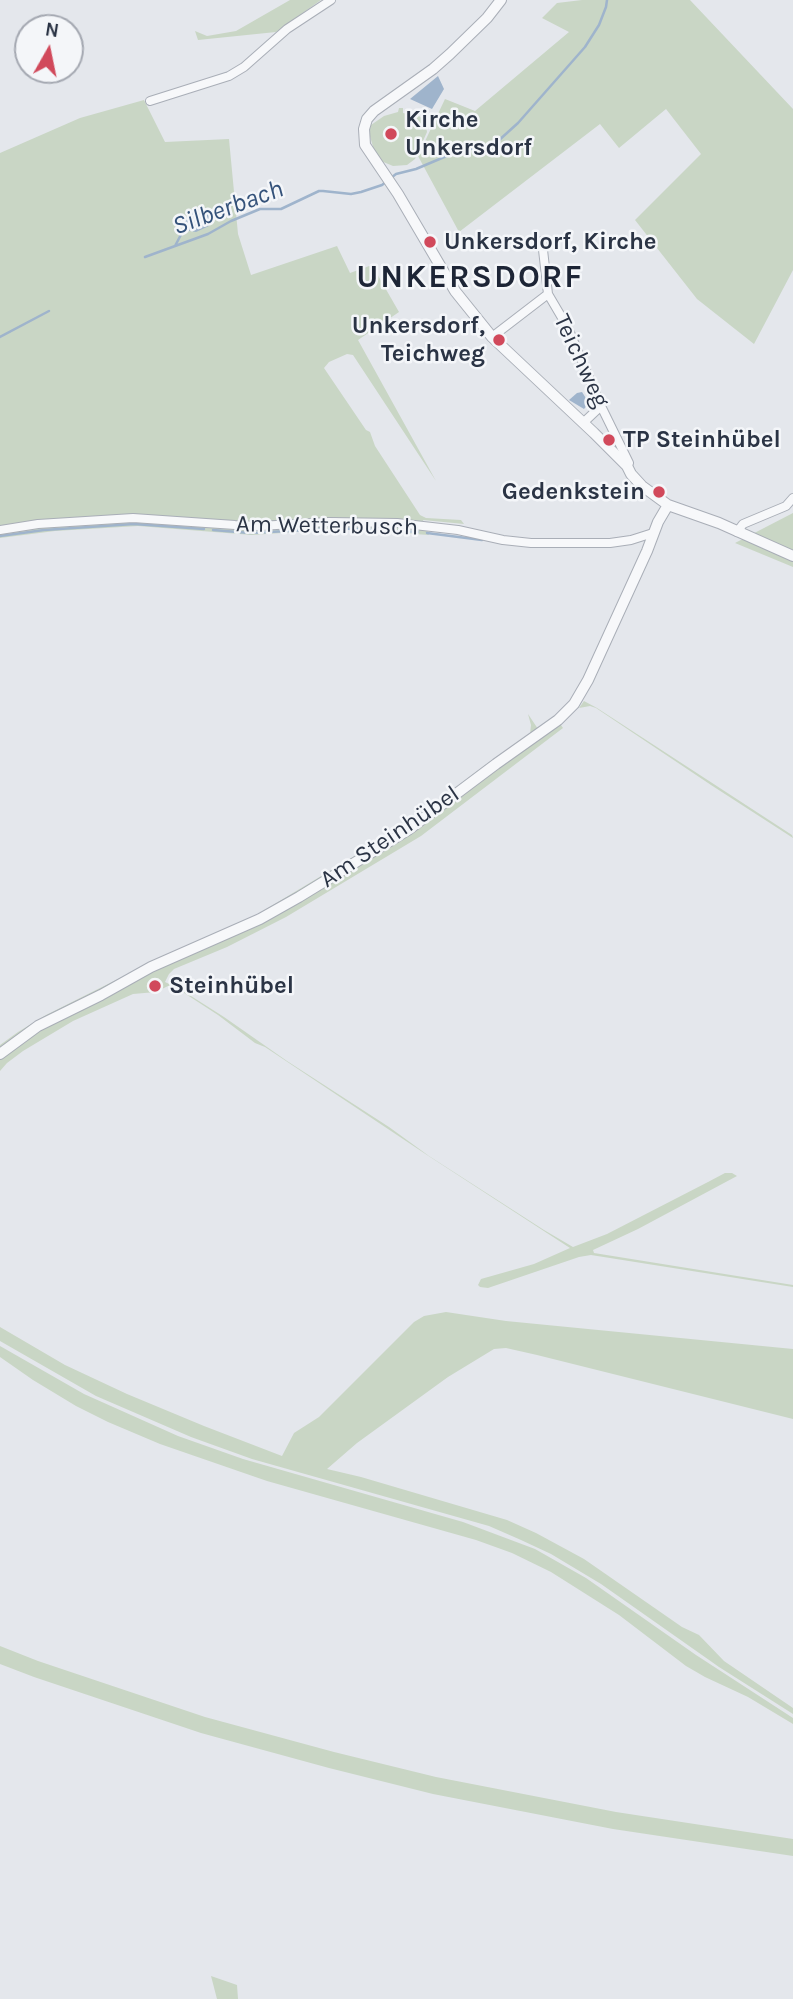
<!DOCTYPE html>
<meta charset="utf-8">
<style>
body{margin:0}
#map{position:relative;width:793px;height:1999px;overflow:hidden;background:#e4e7ec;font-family:Karla,sans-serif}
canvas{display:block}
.north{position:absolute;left:14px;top:14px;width:70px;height:70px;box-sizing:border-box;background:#f4f6f9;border:2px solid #a4a8b1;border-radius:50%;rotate:9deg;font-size:19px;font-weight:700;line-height:28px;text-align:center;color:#2b3445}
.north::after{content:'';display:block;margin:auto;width:24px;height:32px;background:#d1495b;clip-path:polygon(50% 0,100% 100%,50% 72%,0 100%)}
</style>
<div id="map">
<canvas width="793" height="1999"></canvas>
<div class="north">N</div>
</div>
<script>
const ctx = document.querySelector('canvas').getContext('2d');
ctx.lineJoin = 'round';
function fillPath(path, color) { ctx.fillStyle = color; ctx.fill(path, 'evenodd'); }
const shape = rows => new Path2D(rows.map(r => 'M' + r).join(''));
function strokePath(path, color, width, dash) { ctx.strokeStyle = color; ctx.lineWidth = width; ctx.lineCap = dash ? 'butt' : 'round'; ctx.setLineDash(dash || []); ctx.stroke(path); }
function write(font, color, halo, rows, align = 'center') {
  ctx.font = font + ' Karla,sans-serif'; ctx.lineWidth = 5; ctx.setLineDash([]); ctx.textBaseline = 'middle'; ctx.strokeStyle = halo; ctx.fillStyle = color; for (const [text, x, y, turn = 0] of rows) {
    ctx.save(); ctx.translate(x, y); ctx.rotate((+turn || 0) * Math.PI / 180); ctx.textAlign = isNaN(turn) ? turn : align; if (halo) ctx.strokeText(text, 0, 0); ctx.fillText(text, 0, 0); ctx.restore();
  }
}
fillPath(shape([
 [290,0,321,0,276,32,198,40,195,31,207,36,236,31],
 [582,0,690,0,793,109,793,270,754,344,697,299,635,220,701,154,666,109,619,148,600,124,459,232,418,156,445,99,475,111,569,32,542,18,557,3],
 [144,100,165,142,229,139,238,234,251,275,337,246,350,273,372,265,399,312,358,340,436,481,353,355,347,354,329,362,324,368,366,430,370,432,375,446,420,515,426,518,461,520,464,524,423,520,429,535,354,530,326,530,252,535,138,526,55,531,0,538,0,153,80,118],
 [399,108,403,108,403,113,419,116,425,121,427,132,415,159,407,165,393,166,381,161,374,150,369,133,371,125,384,116,398,112],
 [793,513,793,567,735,543],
 [584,701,597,708,792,835,793,838,711,785,596,708,590,706,579,708],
 [528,714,538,729,556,718,563,728,421,836,286,917,227,947,174,969,169,974,165,982,180,989,224,1017,287,1061,389,1127,429,1156,544,1230,573,1247,607,1234,708,1182,725,1173,732,1173,737,1176,638,1229,593,1250,594,1253,793,1285,793,1287,591,1255,579,1257,488,1288,480,1287,478,1285,481,1279,534,1264,570,1248,427,1155,265,1047,255,1043,218,1015,175,987,168,986,156,992,133,994,73,1021,23,1051,7,1063,0,1071,0,1045,18,1032,46,1015,150,963,248,920,411,822,485,765,530,734,531,725],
 [446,1312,506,1321,793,1349,793,1419,537,1355,506,1348,494,1349,448,1377,357,1443,327,1469,361,1477,507,1520,536,1533,584,1559,682,1627,699,1635,724,1661,793,1708,793,1714,719,1667,601,1584,551,1554,521,1540,489,1526,252,1459,191,1437,96,1396,0,1341,0,1327,65,1365,127,1394,204,1426,282,1456,294,1433,319,1417,414,1322,424,1316],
 [0,1346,84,1394,178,1436,243,1459,463,1522,535,1549,586,1578,696,1655,793,1718,793,1724,748,1697,705,1677,686,1666,619,1615,551,1572,512,1553,476,1540,267,1481,160,1444,108,1422,76,1406,33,1380,0,1357],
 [0,1646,38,1661,205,1717,334,1752,436,1777,616,1812,793,1839,793,1856,613,1829,433,1794,329,1768,201,1733,34,1677,0,1664],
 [211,1976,237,1985,238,1999,217,1999]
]), '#c9d6c5');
fillPath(shape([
 [438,76,444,89,432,109,410,99],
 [204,208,212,211,215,217,209,226,196,232,185,230,183,223,190,212],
 [582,392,589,403,584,409,569,400,577,393]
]), '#9fb4cc');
strokePath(shape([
 [323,191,351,194,361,192,382,185,396,174,416,169,449,155,497,142,518,123,585,47,599,25,606,7,607,0],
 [175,246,185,227],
 [145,257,208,234,231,221,260,209,281,209,319,191,322,191],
 [0,337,49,311],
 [332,528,418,532],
 [213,530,250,533,325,529],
 [427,533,482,540],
 [0,536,44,530,134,524,204,529]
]), '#9fb4cc', 2.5);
const minor = shape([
 [150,101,229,76,244,67,287,29,331,0],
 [542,241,548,294,568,328,601,406,629,463,627,466],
 [492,337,548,294],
 [583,423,601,406],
 [0,530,38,524,133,518,235,525,259,526,329,522,397,523,458,530,503,540,531,543,610,543,631,540,653,533],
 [737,532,743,524,786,506,793,498]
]);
const tertiary = shape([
 [501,0,487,18,450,54,433,69,374,111,367,119,364,129,365,145,398,194,455,291,492,337,594,433,627,466,631,474,642,486,668,505,719,523,793,556],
 [0,1054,38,1026,101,995,151,967,260,919,299,897,408,830,496,764,558,720,574,704,588,680,647,551,658,522,668,505]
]);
strokePath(minor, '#a9aeb7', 10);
strokePath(tertiary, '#a9aeb7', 12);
strokePath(minor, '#f7f8fa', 8);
strokePath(tertiary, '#f7f8fa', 10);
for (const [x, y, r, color] of [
 [391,134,7,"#d1495b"],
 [430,242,7,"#d1495b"],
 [499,340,7,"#d1495b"],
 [609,440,7,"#d1495b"],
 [659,492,7,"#d1495b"],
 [155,986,7,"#d1495b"]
]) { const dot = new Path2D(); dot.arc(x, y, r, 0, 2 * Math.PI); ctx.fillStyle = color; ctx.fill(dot); strokePath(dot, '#f4f6f9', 2.5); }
write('bold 24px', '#2b3445', '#f4f6f9', [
 ["Kirche",405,120],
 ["Unkersdorf",405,148],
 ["Unkersdorf, Kirche",444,242],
 ["Unkersdorf,",485,326,"right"],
 ["Teichweg",485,354,"right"],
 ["TP Steinhübel",623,440],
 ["Gedenkstein",645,492,"right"],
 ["Steinhübel",169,986]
], 'left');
write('24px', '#2b3445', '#f4f6f9', [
 ["Teichweg",581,361,65],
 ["Am Wetterbusch",327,526,1],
 ["Am Steinhübel",390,837,-34]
]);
write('italic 26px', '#34527a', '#f4f6f9', [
 ["Silberbach",228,208,-20]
]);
ctx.letterSpacing = '2px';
write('bold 32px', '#1d2536', '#f4f6f9', [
 ["UNKERSDORF",470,278]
]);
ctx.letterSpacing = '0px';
</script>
